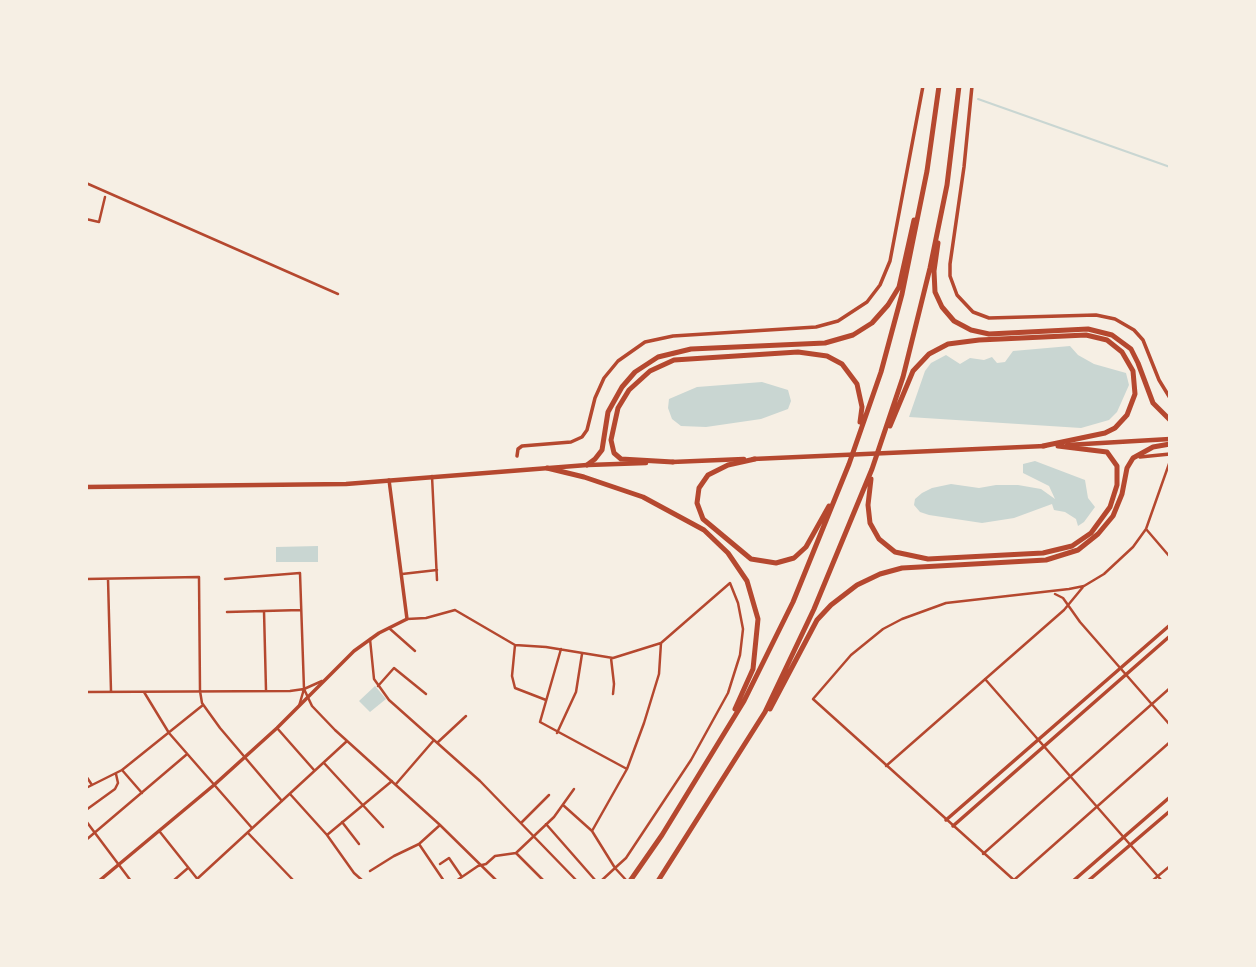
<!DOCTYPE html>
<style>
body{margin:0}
#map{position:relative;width:1256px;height:967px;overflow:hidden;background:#f6efe4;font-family:Rubik,sans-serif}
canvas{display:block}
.frame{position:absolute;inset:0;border:88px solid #f6efe4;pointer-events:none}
</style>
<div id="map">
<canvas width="1256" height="967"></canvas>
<div class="frame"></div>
</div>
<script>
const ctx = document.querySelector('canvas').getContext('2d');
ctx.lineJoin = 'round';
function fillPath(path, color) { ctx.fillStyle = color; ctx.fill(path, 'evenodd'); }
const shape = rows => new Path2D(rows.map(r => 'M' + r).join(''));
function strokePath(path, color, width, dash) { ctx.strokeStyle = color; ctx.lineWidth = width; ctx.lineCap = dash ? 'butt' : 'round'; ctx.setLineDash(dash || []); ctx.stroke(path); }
fillPath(shape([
 [1070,346,1078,355,1094,364,1126,373,1129,385,1117,412,1109,420,1081,428,909,417,925,371,931,363,946,355,960,364,970,358,984,360,992,357,997,363,1005,362,1013,351],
 [762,382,788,390,791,401,788,409,761,419,706,427,681,426,672,419,668,408,669,399,697,387],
 [1035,461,1085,480,1088,498,1095,507,1084,522,1078,526,1076,519,1065,512,1054,510,1052,504,1014,518,982,523,929,515,920,512,914,505,915,499,922,493,932,488,951,484,979,488,996,485,1018,485,1041,489,1055,499,1049,486,1023,473,1023,464],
 [318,546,318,562,276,562,276,547],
 [375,686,386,699,370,712,359,701]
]), '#c9d6d2');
strokePath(shape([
 [978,99,1170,167]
]), '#c9d6d2', 2);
strokePath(shape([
 [86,183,338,294],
 [86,219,99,222,105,197],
 [432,476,437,580],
 [1146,529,1170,557],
 [402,574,437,570],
 [86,579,199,577,200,691,202,703,220,728,282,801],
 [108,579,111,691],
 [225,579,300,573,304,689,299,706],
 [1055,594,1063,598,1080,622,1170,725],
 [264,611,266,690],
 [227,612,301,610],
 [407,619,426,618,455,610,515,645,546,647,613,658,661,643],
 [389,628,415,651],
 [370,639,374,679,389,700,480,781,577,881],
 [515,645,512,676,515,688,546,700],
 [561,649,540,722,627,769],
 [611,658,614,684,613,694],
 [985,679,1162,881],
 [378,686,394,668,426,694],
 [304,689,312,706,335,730,440,825,497,881],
 [86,692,290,691,304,689,322,681],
 [144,692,169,733,252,828],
 [277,728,314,770],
 [557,733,576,692,582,654],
 [437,743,466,716],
 [324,763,383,827],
 [886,766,1064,610,1083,587],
 [122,770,142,793],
 [86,776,92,785],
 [396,784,434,740],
 [86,788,122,770,203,705],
 [290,794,327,835,354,873,363,881],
 [563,805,592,831],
 [86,810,115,789,118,783,116,774],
 [86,821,131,881],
 [342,822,359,844],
 [521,823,549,795],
 [546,824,596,881],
 [160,832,199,881],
 [248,833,294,881],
 [327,835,392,781],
 [86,840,186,755],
 [419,844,444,881],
 [516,853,544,881],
 [983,854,1170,688],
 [440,864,449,858,462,877],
 [370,871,394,856,419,844,440,825],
 [197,879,347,741],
 [1014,880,1170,742],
 [173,881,188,868],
 [456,881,478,866,486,864,495,856,516,853,554,817,574,789],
 [601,881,615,868,592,831,627,769,644,723,659,674,661,643,730,583,738,603,743,629,740,655,728,693,691,760,626,858,615,868,626,880],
 [1015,881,813,699,851,655,883,629,902,619,946,603,1069,589,1084,586,1104,574,1133,547,1146,529,1170,461],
 [1152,881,1170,866]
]), '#b5482f', 2.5);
strokePath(shape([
 [1140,457,1170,454],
 [946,820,1170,625],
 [953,826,1170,636],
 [99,881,214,785,277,728,354,651,379,633,407,619,389,480],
 [1073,881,1170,797],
 [1088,881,1170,811]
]), '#b5482f', 3.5);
strokePath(shape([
 [972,86,964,167,950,264,950,276,957,295,973,312,989,318,1096,315,1115,319,1134,330,1143,340,1159,380,1170,398],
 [517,456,518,449,522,446,571,442,582,437,587,430,595,398,604,378,618,361,645,342,673,336,816,327,838,321,867,302,880,285,890,261,923,86]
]), '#b5482f', 3.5);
strokePath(shape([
 [86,487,346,484,587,465]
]), '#b5482f', 4.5);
strokePath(shape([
 [1067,445,1170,439],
 [753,459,1045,446],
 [672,462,744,459],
 [588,465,646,463]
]), '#b5482f', 4.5);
strokePath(shape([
 [938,243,934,271,935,292,942,307,954,321,971,330,989,334,1088,329,1112,335,1131,349,1138,363,1153,403,1170,420],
 [890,426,913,371,929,354,948,344,979,340,1086,335,1107,340,1122,352,1133,371,1135,394,1127,415,1115,428,1105,433,1043,446],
 [755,459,728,465,708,475,699,488,697,503,703,519,751,559,776,563,794,558,806,547,829,506],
 [673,462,621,459,614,453,611,440,618,408,629,390,650,371,674,360,798,352,827,356,842,364,857,384,862,407,860,422],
 [587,465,595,459,602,450,608,412,622,387,635,372,658,357,691,349,825,343,853,335,872,323,888,305,899,287,914,220],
 [547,468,584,477,643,497,704,530,728,553,747,581,758,619,753,669,735,709],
 [871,479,868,505,870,523,879,539,895,552,928,559,1043,553,1072,546,1091,533,1110,507,1117,485,1117,466,1107,452,1058,446],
 [770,709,817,620,831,605,857,585,880,574,902,568,1046,560,1078,550,1098,534,1113,516,1122,494,1127,468,1133,458,1153,447,1170,444],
 [630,881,662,835,744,701,793,602,849,464,881,372,902,294,927,171,939,86],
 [658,881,765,712,814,609,872,469,903,377,930,268,947,185,959,86]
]), '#b5482f', 5);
</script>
